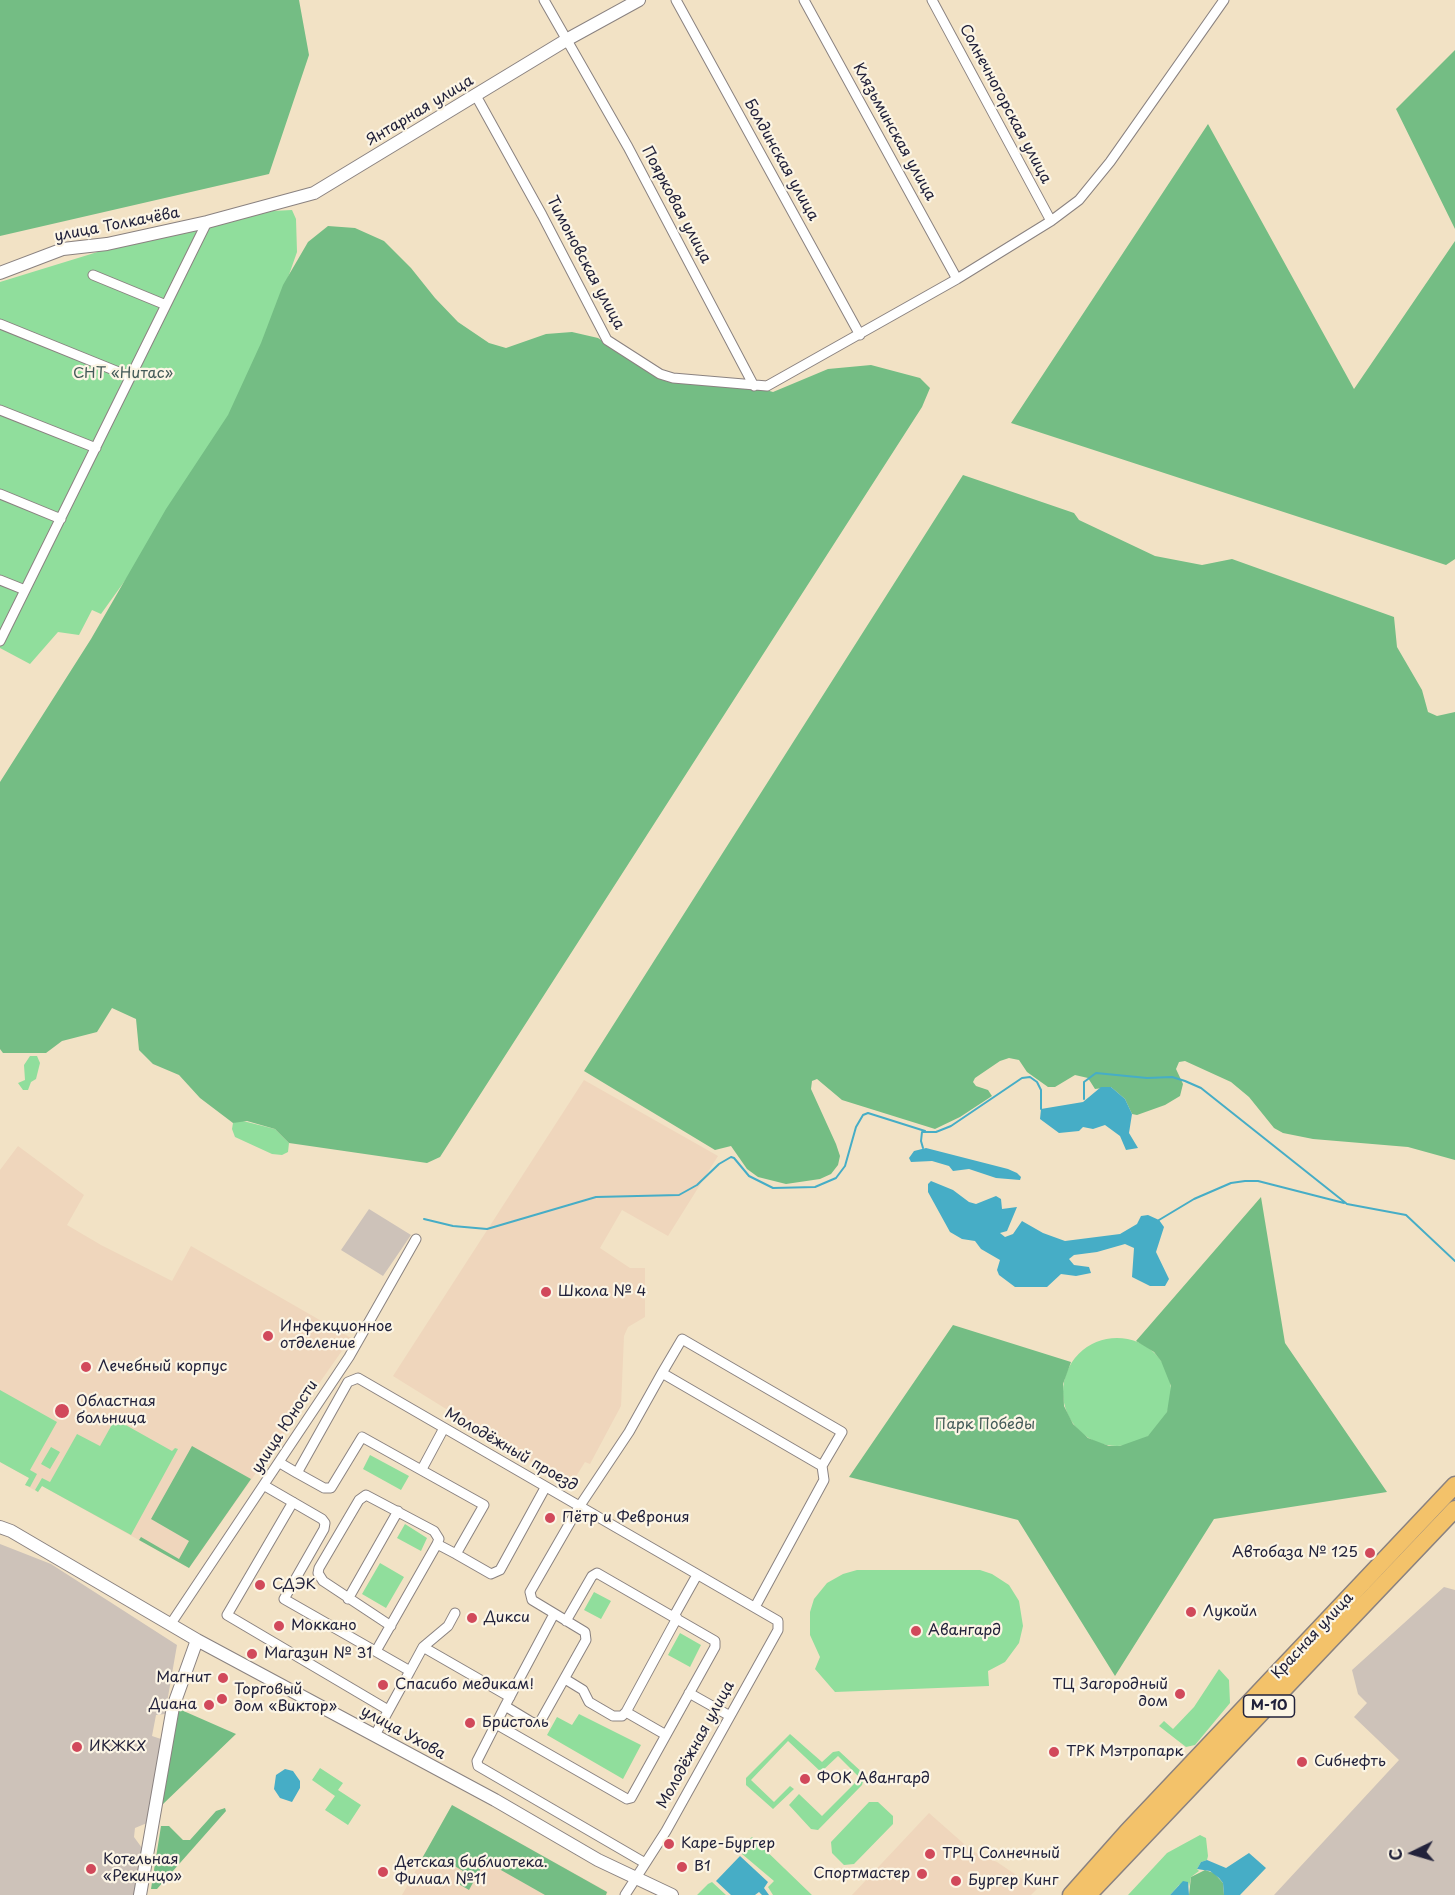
<!DOCTYPE html>
<meta charset="utf-8">
<style>
body{margin:0}
#map{position:relative;width:1455px;height:1895px;overflow:hidden;background:#f2e2c5;font-family:"Playpen Sans",sans-serif}
canvas{display:block}
.north{position:absolute;left:1383px;top:1823px;width:60px;height:60px;-webkit-text-stroke:4px #fcf5e5;paint-order:stroke;rotate:265deg;font-size:16px;font-weight:700;line-height:24px;text-align:center;color:#22223b}
.north::after{content:'';display:block;margin:auto;width:21px;height:27px;background:#22223b;clip-path:polygon(50% 0,100% 100%,50% 72%,0 100%)}
</style>
<div id="map">
<canvas width="1455" height="1895"></canvas>
<div class="north">С</div>
</div>
<script>
const ctx = document.querySelector('canvas').getContext('2d');
ctx.lineJoin = 'round';
function fillPath(path, color) { ctx.fillStyle = color; ctx.fill(path, 'evenodd'); }
const shape = rows => new Path2D(rows.map(r => 'M' + r).join(''));
function strokePath(path, color, width, dash) { ctx.strokeStyle = color; ctx.lineWidth = width; ctx.lineCap = dash ? 'butt' : 'round'; ctx.setLineDash(dash || []); ctx.stroke(path); }
function write(font, color, halo, rows, align = 'center') {
  ctx.font = font + ' "Playpen Sans",sans-serif'; ctx.lineWidth = 4.5; ctx.setLineDash([]); ctx.textBaseline = 'middle'; ctx.strokeStyle = halo; ctx.fillStyle = color; for (const [text, x, y, turn = 0] of rows) {
    ctx.save(); ctx.translate(x, y); ctx.rotate((+turn || 0) * Math.PI / 180); ctx.textAlign = isNaN(turn) ? turn : align; if (halo) ctx.strokeText(text, 0, 0); ctx.fillText(text, 0, 0); ctx.restore();
  }
}
fillPath(shape([
 [584,1080,718,1156,668,1236,622,1210,600,1248,630,1268,645,1268,645,1317,628,1327,624,1336,621,1406,590,1464,585,1462,570,1486,393,1376],
 [18,1146,84,1195,67,1225,101,1245,172,1281,191,1246,351,1338,189,1568,42,1486,38,1492,25,1485,29,1478,0,1462,0,1170],
 [452,1805,608,1892,606,1895,402,1895],
 [929,1813,972,1851,997,1862,1037,1889,1031,1895,852,1895]
]), '#efd6bc');
fillPath(shape([
 [369,1209,411,1235,383,1276,341,1250],
 [0,1544,51,1564,177,1645,165,1714,156,1715,152,1736,161,1739,147,1823,135,1828,134,1837,142,1848,134,1895,0,1895],
 [1444,1587,1455,1590,1455,1895,1274,1895,1399,1760,1354,1717,1367,1703,1358,1694,1352,1670]
]), '#cdc2b9');
fillPath(shape([
 [292,210,296,219,297,252,236,426,101,614,92,610,79,635,58,632,30,664,0,648,0,282,104,250,272,211],
 [30,1056,37,1056,40,1063,36,1079,31,1082,28,1090,23,1090,18,1083,25,1080,24,1065],
 [239,1120,275,1129,289,1143,288,1152,282,1155,272,1154,235,1137,232,1129,233,1123],
 '1063 1392a54 54 0 1 1 108 0a54 54 0 1 1-108 0Z',
 [0,1390,57,1422,30,1470,37,1474,30,1487,25,1485,29,1478,0,1462],
 [115,1419,172,1451,175,1448,178,1449,131,1535,42,1486,38,1492,35,1490,42,1478,50,1482,77,1434,100,1446],
 [51,1447,60,1452,50,1469,41,1464],
 [370,1455,409,1476,401,1490,363,1469],
 [405,1524,427,1538,421,1551,397,1538],
 [380,1563,404,1577,386,1608,362,1594],
 [857,1570,980,1570,992,1574,1009,1585,1019,1601,1023,1626,1019,1643,1005,1662,988,1671,989,1686,835,1692,815,1669,820,1657,810,1635,810,1612,814,1599,827,1583,843,1574],
 [594,1592,611,1601,601,1619,584,1610],
 [680,1633,701,1645,690,1667,668,1655],
 [1219,1669,1229,1680,1230,1703,1195,1745,1186,1747,1159,1726,1164,1721,1173,1729,1194,1707],
 [579,1714,641,1745,623,1779,547,1735,557,1717,572,1725],
 [790,1734,822,1762,833,1752,839,1751,865,1775,862,1785,818,1830,811,1829,789,1805,799,1794,822,1816,860,1778,838,1756,821,1772,788,1741,751,1780,774,1802,790,1786,794,1789,773,1809,746,1785,746,1778],
 [320,1768,343,1783,338,1790,361,1805,348,1825,325,1810,335,1796,312,1780],
 [869,1802,878,1802,893,1816,893,1824,854,1864,844,1865,832,1853,831,1842],
 [1200,1835,1206,1838,1208,1856,1207,1860,1201,1862,1197,1869,1199,1871,1191,1877,1189,1887,1188,1882,1179,1885,1170,1895,1128,1895,1167,1853],
 [752,1837,756,1841,812,1895,773,1895,768,1887,774,1881,742,1854,744,1843],
 [712,1882,726,1895,697,1895,708,1884]
]), '#90de9c');
fillPath(shape([
 [0,0,299,0,309,55,269,174,0,236],
 [1455,50,1455,229,1396,109],
 [1208,124,1354,389,1455,241,1455,559,1446,565,1011,423],
 [328,226,355,228,384,241,411,268,435,298,458,322,489,343,506,348,546,334,572,332,598,338,628,358,667,376,752,386,773,392,828,369,871,365,920,378,930,388,922,407,440,1157,427,1163,289,1143,275,1129,247,1121,233,1123,200,1098,179,1075,153,1064,139,1050,136,1019,112,1008,97,1032,62,1041,46,1053,3,1053,0,1049,0,782,91,639,166,509,228,415,261,343,283,285,308,242],
 [963,475,1074,513,1079,520,1155,556,1202,565,1232,559,1394,617,1397,647,1422,690,1428,712,1437,716,1455,712,1455,1160,1408,1147,1313,1139,1283,1133,1274,1128,1249,1097,1231,1082,1185,1061,1179,1062,1176,1069,1183,1084,1180,1096,1165,1105,1137,1115,1132,1114,1125,1099,1111,1087,1095,1089,1088,1078,1075,1075,1055,1087,1048,1087,1027,1072,1019,1060,1009,1058,1000,1061,975,1078,973,1082,976,1086,988,1090,992,1096,960,1117,935,1129,842,1100,817,1079,812,1081,811,1089,836,1144,840,1156,838,1165,831,1174,820,1179,786,1184,758,1177,747,1169,731,1146,715,1150,584,1071],
 [1261,1197,1285,1343,1387,1492,1214,1519,1115,1676,1018,1520,849,1477,953,1325,1071,1362,1063,1384,1064,1406,1073,1424,1088,1438,1109,1446,1120,1446,1148,1436,1167,1412,1171,1386,1161,1361,1154,1352,1136,1341],
 [192,1446,251,1479,189,1568,139,1540,141,1537,179,1559,189,1541,151,1519],
 [179,1709,236,1734,162,1805,176,1720],
 [452,1805,607,1892,606,1895,545,1895,485,1861,469,1890,457,1883,463,1871,439,1857,432,1869,420,1862],
 [225,1808,226,1811,157,1889,151,1889,161,1826,169,1826,183,1840,190,1840,216,1811],
 [1205,1870,1214,1873,1223,1883,1224,1895,1189,1895,1191,1877]
]), '#74bd84');
fillPath(shape([
 [1101,1087,1111,1087,1125,1099,1132,1114,1129,1133,1138,1148,1126,1150,1120,1136,1105,1125,1093,1129,1083,1127,1079,1131,1059,1133,1040,1119,1041,1109,1083,1102],
 [926,1148,1008,1169,1017,1173,1021,1177,1020,1180,996,1178,969,1169,953,1171,949,1166,932,1161,911,1162,909,1158,914,1151],
 [931,1181,953,1190,969,1202,976,1204,996,1196,1001,1199,1002,1209,1017,1207,1007,1231,1000,1233,1005,1237,1013,1234,1022,1221,1043,1233,1065,1241,1120,1234,1137,1224,1141,1216,1148,1215,1159,1220,1164,1227,1156,1252,1169,1279,1165,1286,1150,1286,1132,1277,1134,1248,1125,1244,1097,1252,1074,1255,1069,1259,1074,1265,1089,1267,1091,1273,1076,1276,1061,1274,1047,1287,1015,1287,999,1275,997,1270,1000,1260,981,1249,975,1241,962,1239,950,1232,928,1192,928,1184],
 [285,1769,293,1771,300,1781,300,1788,292,1802,280,1798,274,1789,276,1775],
 [1249,1853,1266,1868,1240,1895,1224,1895,1223,1883,1219,1878,1210,1871,1197,1869,1201,1862,1207,1860,1226,1868],
 [740,1856,768,1882,764,1888,769,1895,762,1895,759,1892,755,1895,731,1895,716,1881],
 [1183,1881,1188,1882,1189,1895,1170,1895]
]), '#46adc6');
strokePath(shape([
 [1084,1099,1084,1082,1096,1073,1147,1078,1172,1077,1185,1081,1201,1088,1347,1204,1406,1215,1455,1261],
 [923,1148,921,1141,922,1132,936,1132,951,1126,1022,1078,1030,1077,1037,1082,1041,1090,1041,1109],
 [424,1219,453,1226,487,1229,596,1197,679,1195,697,1185,719,1164,731,1157,734,1158,749,1176,773,1188,815,1187,836,1178,845,1166,856,1127,863,1115,868,1113,925,1131],
 [1159,1220,1194,1199,1231,1183,1245,1181,1258,1181,1344,1203]
]), '#46adc6', 2);
const minor = shape([
 [544,0,628,147,754,386],
 [676,0,860,335],
 [804,0,957,279],
 [932,0,1051,221],
 [475,94,542,215,607,340,660,374,673,378,767,386,957,279,1051,221,1079,200,1110,162,1224,0],
 [93,275,166,305],
 [0,324,131,377],
 [0,410,96,448],
 [0,494,61,519],
 [0,580,25,590],
 [0,641,207,222],
 [280,1463,297,1473,348,1382,358,1378,778,1621,778,1630,666,1831,625,1895],
 [422,1469,444,1428],
 [297,1473,324,1488,331,1488,362,1437,484,1505,456,1554,491,1574,500,1570,545,1488],
 [265,1486,322,1519,325,1523,324,1529,284,1599,410,1671,375,1735],
 [293,1502,227,1615,388,1710],
 [348,1599,398,1511],
 [755,1607,824,1480,822,1466],
 [554,1614,505,1706,477,1761,478,1766,645,1863],
 [674,1616,697,1575],
 [170,1625,349,1357,416,1239],
 [391,1626,323,1581,318,1573,319,1568,359,1500,366,1495,434,1531,439,1539,437,1544],
 [423,1647,448,1626,455,1613],
 [376,1651,437,1544,456,1554],
 [410,1671,423,1647,510,1697],
 [565,1679,583,1690,589,1702,613,1716,622,1716,626,1712,666,1735],
 [689,1693,730,1716],
 [505,1706,533,1723,540,1722,586,1640,585,1632,532,1600,530,1592,579,1507,629,1432,662,1373,682,1339,842,1432,822,1466,662,1373],
 [626,1712,677,1618],
 [496,1724,627,1799,631,1798,715,1647,715,1641,597,1573,592,1576,566,1621]
]);
const tertiary = shape([
 [0,273,63,249,107,244,207,222,314,193,568,39,639,0],
 [0,1527,11,1531,197,1640,495,1800,598,1860,672,1895],
 [140,1895,173,1707,197,1640]
]);
const trunk = shape([
 [1071,1895,1127,1832,1455,1485],
 [1088,1895,1455,1509]
]);
strokePath(minor, '#8a8280', 11);
strokePath(tertiary, '#8a8280', 14);
strokePath(trunk, '#8a8280', 19);
strokePath(minor, '#fff', 9);
strokePath(tertiary, '#fff', 12);
strokePath(trunk, '#f3c26a', 16);
for (const [x, y, r, color] of [
 [546,1292,6,"#d1495b"],
 [268,1336,6,"#d1495b"],
 [86,1367,6,"#d1495b"],
 [62,1411,8,"#d1495b"],
 [550,1518,6,"#d1495b"],
 [1370,1553,6,"#d1495b"],
 [260,1585,6,"#d1495b"],
 [1191,1612,6,"#d1495b"],
 [472,1618,6,"#d1495b"],
 [279,1626,6,"#d1495b"],
 [916,1631,6,"#d1495b"],
 [252,1654,6,"#d1495b"],
 [223,1678,6,"#d1495b"],
 [383,1685,6,"#d1495b"],
 [1180,1694,6,"#d1495b"],
 [222,1699,6,"#d1495b"],
 [209,1705,6,"#d1495b"],
 [470,1723,6,"#d1495b"],
 [77,1747,6,"#d1495b"],
 [1054,1752,6,"#d1495b"],
 [1302,1762,6,"#d1495b"],
 [805,1779,6,"#d1495b"],
 [669,1844,6,"#d1495b"],
 [930,1854,6,"#d1495b"],
 [682,1867,6,"#d1495b"],
 [91,1869,6,"#d1495b"],
 [383,1872,6,"#d1495b"],
 [922,1874,6,"#d1495b"],
 [956,1881,6,"#d1495b"]
]) { const dot = new Path2D(); dot.arc(x, y, r, 0, 2 * Math.PI); ctx.fillStyle = color; ctx.fill(dot); strokePath(dot, '#fcf5e5', 2); }
for (const [x, y, w] of [
 [1269,1706,51]
]) { const box = new Path2D(); box.roundRect(x - w / 2, y - 11, w, 22, 4.5); ctx.fillStyle = '#fcf5e5'; ctx.fill(box); strokePath(box, '#22223b', 1.5); }
write('bold 14px', '#22223b', null, [
 ["М-10",1269,1706]
]);
write('15px', '#22223b', '#fcf5e5', [
 ["Солнечногорская улица",1005,104,62],
 ["Янтарная улица",420,111,-31],
 ["Клязьминская улица",894,132,61],
 ["Болдинская улица",781,160,61],
 ["Поярковая улица",676,205,62],
 ["улица Толкачёва",117,225,-11],
 ["Тимоновская улица",585,263,62],
 ["улица Юности",285,1427,-57],
 ["Молодёжный проезд",511,1450,30],
 ["Красная улица",1313,1636,-47],
 ["улица Ухова",403,1733,29],
 ["Молодёжная улица",696,1745,-61]
]);
write('15px', '#435a58', '#fcf5e5', [
 ["СНТ «Нитас»",123,374],
 ["Парк Победы",985,1425]
]);
write('15px', '#22223b', '#fcf5e5', [
 ["Школа № 4",558,1292],
 ["Инфекционное",280,1327],
 ["отделение",280,1344],
 ["Лечебный корпус",98,1367],
 ["Областная",76,1402],
 ["больница",76,1419],
 ["Пётр и Феврония",562,1518],
 ["Автобаза № 125",1358,1553,"right"],
 ["СДЭК",272,1585],
 ["Лукойл",1203,1612],
 ["Дикси",484,1618],
 ["Моккано",291,1626],
 ["Авангард",928,1631],
 ["Магазин № 31",264,1654],
 ["Магнит",211,1678,"right"],
 ["Спасибо медикам!",395,1685],
 ["ТЦ Загородный",1168,1685,"right"],
 ["дом",1168,1702,"right"],
 ["Торговый",234,1690],
 ["дом «Виктор»",234,1707],
 ["Диана",197,1705,"right"],
 ["Бристоль",482,1723],
 ["ИКЖКХ",89,1747],
 ["ТРК Мэтропарк",1066,1752],
 ["Сибнефть",1314,1762],
 ["ФОК Авангард",817,1779],
 ["Каре-Бургер",681,1844],
 ["ТРЦ Солнечный",942,1854],
 ["Котельная",103,1860],
 ["«Рекинцо»",103,1877],
 ["Детская библиотека.",395,1863],
 ["Филиал №11",395,1880],
 ["В1",694,1867],
 ["Спортмастер",910,1874,"right"],
 ["Бургер Кинг",968,1881]
], 'left');
</script>
